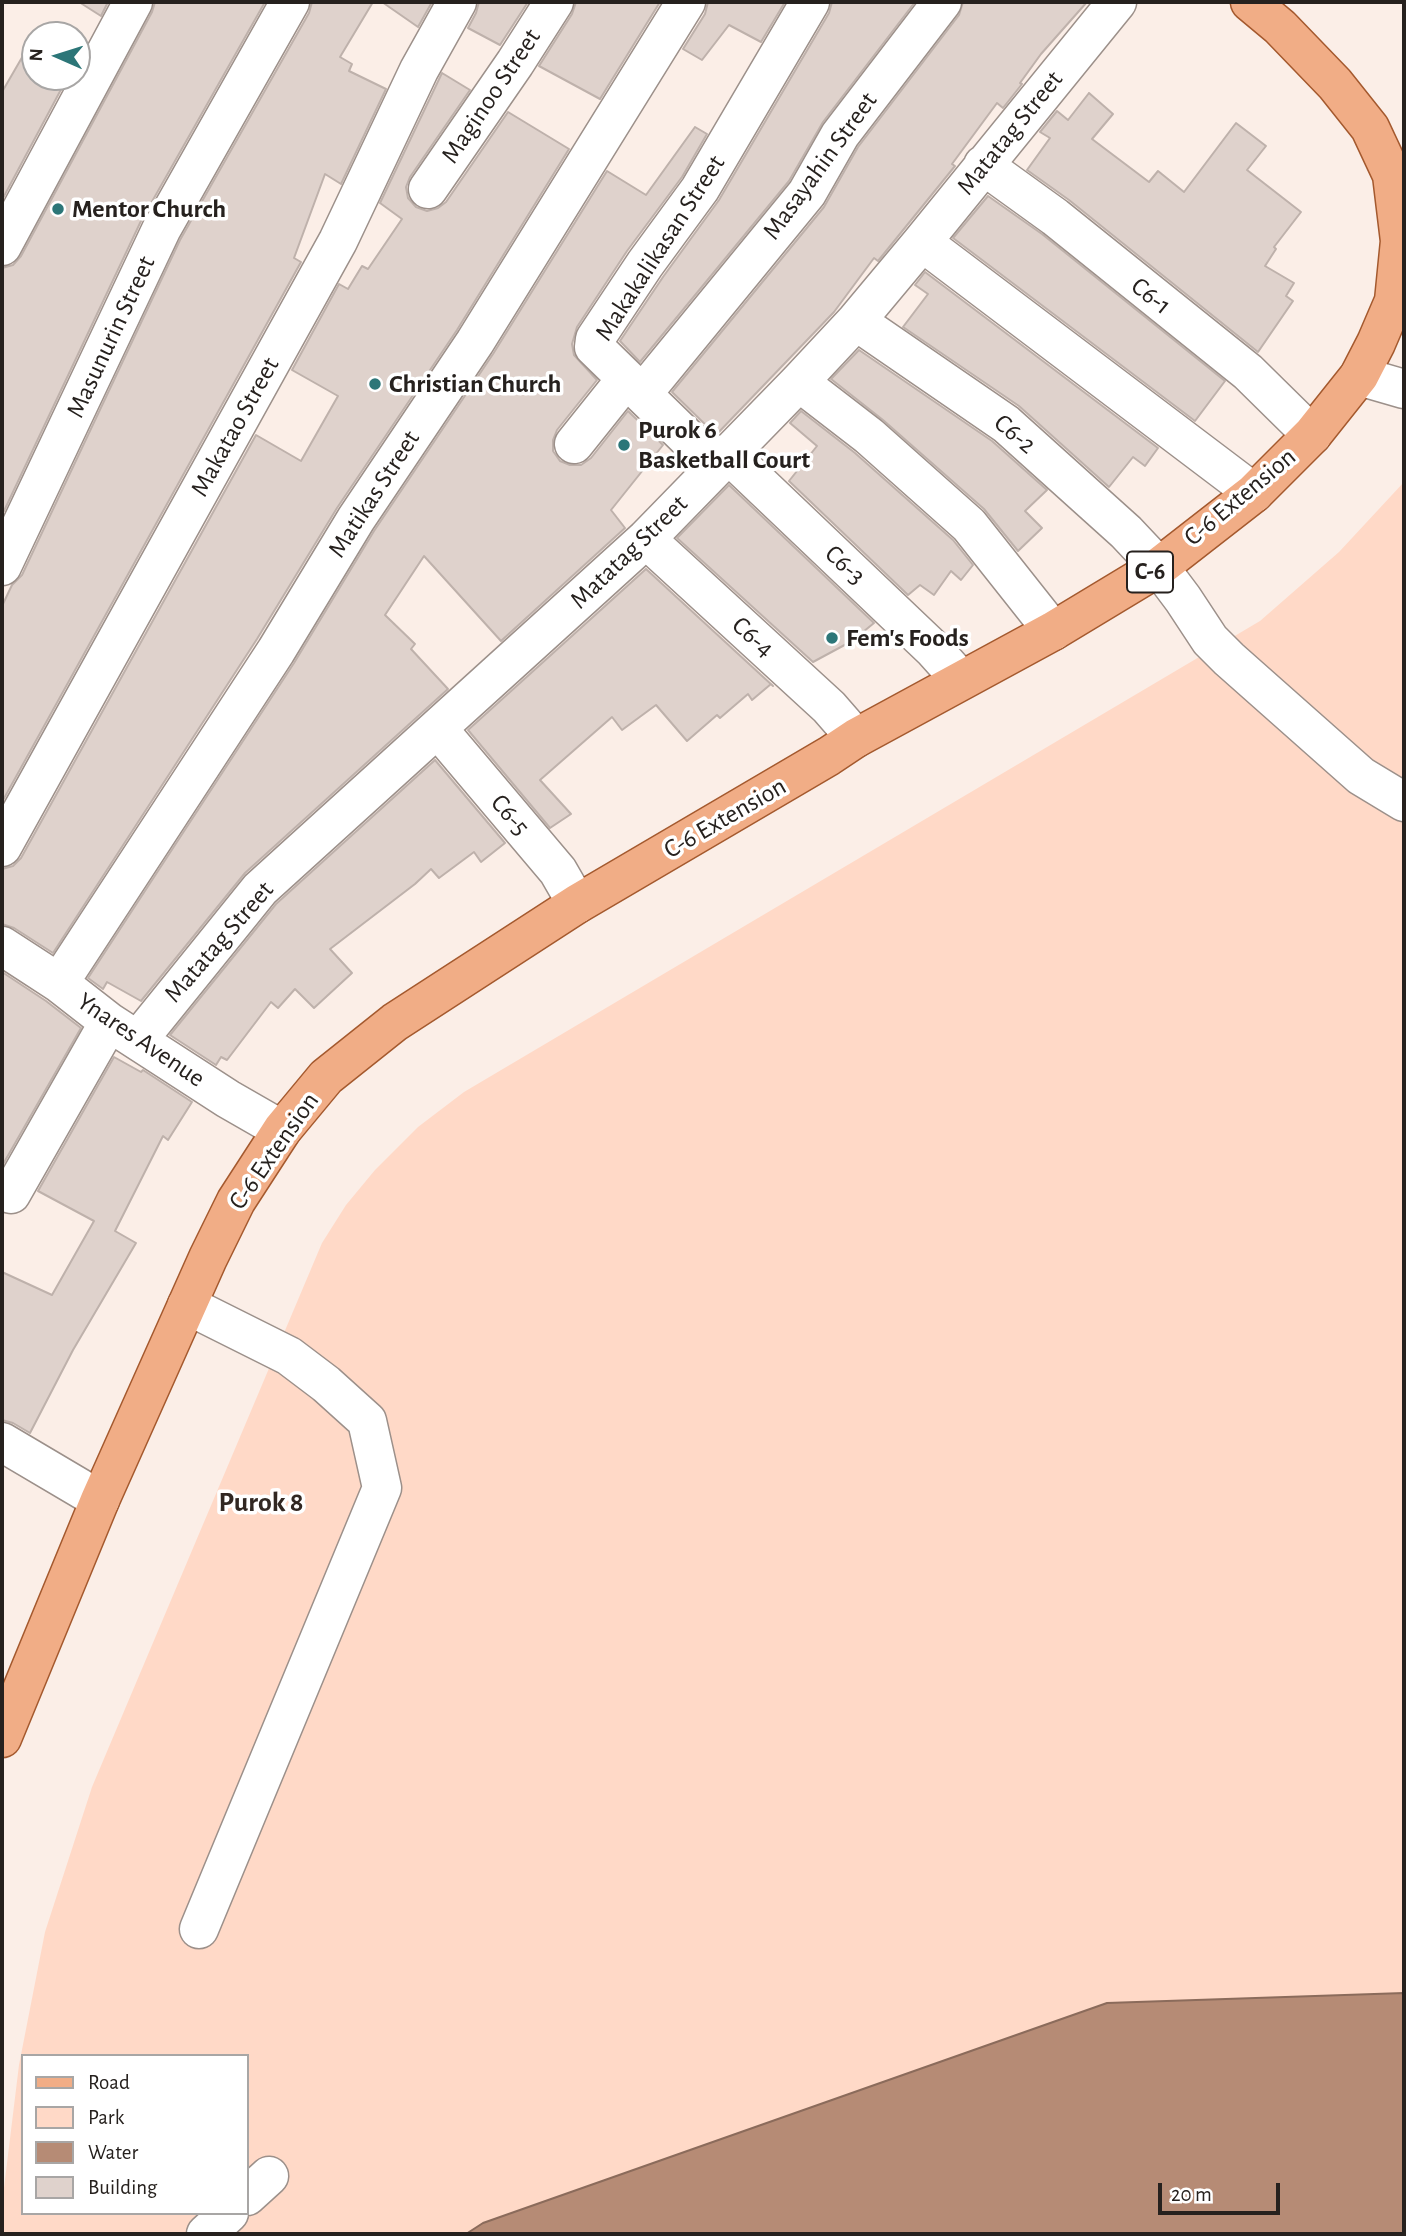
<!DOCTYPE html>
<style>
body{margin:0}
#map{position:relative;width:1406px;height:2236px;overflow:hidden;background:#fbeee7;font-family:"Alegreya Sans",sans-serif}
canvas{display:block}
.frame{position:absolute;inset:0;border:4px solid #26211e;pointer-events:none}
.legend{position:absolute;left:21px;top:2054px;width:228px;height:161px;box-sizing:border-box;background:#fff;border:2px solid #a8a6a5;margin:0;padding:9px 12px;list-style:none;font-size:21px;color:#26211e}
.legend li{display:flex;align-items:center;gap:14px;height:35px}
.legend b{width:35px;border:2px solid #a8a6a5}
.north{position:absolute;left:21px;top:21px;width:70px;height:70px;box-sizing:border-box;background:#fff;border:2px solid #a8a6a5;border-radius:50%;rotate:273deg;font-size:19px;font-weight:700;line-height:28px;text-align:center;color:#26211e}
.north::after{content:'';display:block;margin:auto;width:24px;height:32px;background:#2c7678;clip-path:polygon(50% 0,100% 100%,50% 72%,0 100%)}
.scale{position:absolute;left:1158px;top:2183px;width:122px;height:32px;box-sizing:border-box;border:4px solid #26211e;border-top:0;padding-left:9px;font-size:21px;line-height:24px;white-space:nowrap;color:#26211e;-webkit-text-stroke:5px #fff;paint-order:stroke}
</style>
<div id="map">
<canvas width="1406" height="2236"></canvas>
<div class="frame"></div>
<ul class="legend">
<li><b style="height:9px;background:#f1ad86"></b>Road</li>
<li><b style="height:19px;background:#ffd9c7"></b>Park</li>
<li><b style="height:19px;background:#b68b75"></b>Water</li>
<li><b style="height:19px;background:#dfd2cc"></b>Building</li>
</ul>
<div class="north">N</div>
<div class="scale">20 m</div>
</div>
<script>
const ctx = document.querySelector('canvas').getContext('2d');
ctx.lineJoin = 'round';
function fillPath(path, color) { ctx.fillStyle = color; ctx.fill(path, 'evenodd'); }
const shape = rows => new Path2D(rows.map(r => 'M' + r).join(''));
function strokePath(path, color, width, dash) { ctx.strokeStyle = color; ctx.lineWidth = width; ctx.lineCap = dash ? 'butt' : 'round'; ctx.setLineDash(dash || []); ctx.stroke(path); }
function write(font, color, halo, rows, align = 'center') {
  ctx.font = font + ' "Alegreya Sans",sans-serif'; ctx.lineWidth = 7; ctx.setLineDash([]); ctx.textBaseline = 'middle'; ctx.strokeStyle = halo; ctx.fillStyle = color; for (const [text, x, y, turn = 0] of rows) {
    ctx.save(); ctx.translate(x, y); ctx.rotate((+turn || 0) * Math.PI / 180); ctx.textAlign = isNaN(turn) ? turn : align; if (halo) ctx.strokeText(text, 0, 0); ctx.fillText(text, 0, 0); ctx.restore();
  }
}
fillPath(shape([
 [1404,482,1404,1993,1107,2003,483,2223,466,2234,2,2234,2,2204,19,2065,45,1932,92,1787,322,1243,346,1205,375,1170,418,1127,464,1092,1260,621,1339,552],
 [23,2056,247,2056,247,2213,23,2213]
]), '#ffd9c7');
const water = shape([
 [1404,1993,1404,2234,466,2234,483,2223,1107,2003,1404,1993]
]);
fillPath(water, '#b68b75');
strokePath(water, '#8b6b5b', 2);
const building = shape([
 [79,2,108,2,101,16,79,2],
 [155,2,265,2,141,221,4,511,2,509,2,268,13,265,21,256,152,12,155,2],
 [312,2,373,2,340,57,352,64,349,71,386,89,341,184,325,174,294,258,301,262,2,802,2,606,12,585,22,575,180,240,309,13,312,2],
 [382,2,432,2,418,27,382,2],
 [479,2,528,2,500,45,468,28,476,13,479,2],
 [576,2,660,2,600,99,539,66,572,14,576,2],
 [708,2,785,2,761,42,729,25,702,60,683,49,705,14,708,2],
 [832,2,915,2,823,122,789,181,640,362,620,341,663,277,719,200,829,13,832,2],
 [963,2,1087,2,1041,54,1020,83,1022,84,1003,108,997,103,952,164,955,166,878,261,874,258,834,312,716,435,672,392,824,207,858,147,959,15,963,2],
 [35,35,35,77,58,77,65,82,2,200,2,92,35,35],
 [442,73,470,90,410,177,406,187,408,198,416,207,427,211,438,208,446,202,508,112,569,149,457,330,337,508,257,639,53,953,14,928,2,924,2,869,13,866,21,858,256,435,301,461,338,396,292,370,339,284,348,289,362,266,368,269,402,219,380,203,442,73],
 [1089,93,1113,114,1092,139,1149,182,1158,171,1184,192,1236,123,1266,146,1247,170,1301,212,1274,247,1276,249,1265,266,1294,283,1286,296,1293,301,1258,352,1069,200,1027,170,1050,138,1040,132,1057,111,1068,120,1089,93],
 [695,127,707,134,682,177,627,251,577,327,572,344,574,355,597,380,557,430,553,440,553,451,560,461,570,465,581,465,591,458,628,411,663,445,611,510,625,528,501,641,424,556,385,615,415,644,411,649,448,689,245,873,141,1001,107,982,103,989,88,978,294,663,374,531,493,354,607,171,646,195,695,127],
 [988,196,1042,234,1225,381,1195,421,953,238,988,196],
 [925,272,1158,448,1145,466,1133,457,1109,487,1019,406,903,327,928,294,915,285,925,272],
 [859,350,992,441,1047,490,1025,511,1042,528,1018,551,984,509,883,420,831,379,859,350],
 [801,411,855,453,953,540,973,565,961,580,951,571,934,595,920,585,908,595,789,481,817,446,790,423,801,411],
 [729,485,874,623,852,641,813,662,677,538,729,485],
 [646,569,773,686,771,684,752,700,748,694,720,718,717,715,687,741,656,705,622,730,612,717,540,780,571,814,550,828,468,730,646,569],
 [435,760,505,843,481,862,474,852,439,878,431,869,415,884,330,949,352,973,314,1008,295,989,278,1008,271,1002,227,1060,221,1057,216,1065,170,1035,276,904,435,760],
 [2,972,46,1001,81,1028,2,1166,2,972],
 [114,1057,141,1072,143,1070,192,1102,168,1140,163,1136,115,1231,136,1243,73,1350,30,1433,13,1423,2,1420,2,1272,52,1295,94,1221,38,1191,114,1057]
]);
fillPath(building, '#dfd2cc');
strokePath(building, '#beb1ab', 2);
const minor = shape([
 [983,165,1055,217,1248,372,1312,435],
 [428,189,515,63,554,2],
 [922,242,1254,493],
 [2,246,133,2],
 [856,321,1006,424,1126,532,1159,567,1183,599,1210,640,1229,659,1361,776,1404,802],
 [1359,376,1404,389],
 [799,382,869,436,969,525,1053,631],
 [643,393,807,193,840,135,942,2],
 [574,444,626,379],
 [727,453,934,650,960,679],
 [716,466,594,347,595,339,645,264,700,189,810,2],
 [646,539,829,707,856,738],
 [2,566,161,230,290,2],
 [438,729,558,871,577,904],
 [2,847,338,241,419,70,457,2],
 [2,946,59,983,109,1022,228,1099,282,1130],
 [59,983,276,651,356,519,475,342,686,2],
 [138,1040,260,889,646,539,799,382,856,321,922,242,1117,2],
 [11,1194,109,1022],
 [187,1305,289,1356,326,1384,367,1421,382,1488,199,1929],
 [2,1442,100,1500],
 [247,2196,269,2176],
 [206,2234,229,2213]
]);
const major = shape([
 [2,1738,100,1500,208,1258,236,1201,282,1130,326,1077,395,1022,577,904,829,756,856,738,1053,631,1159,567,1254,493,1312,435,1359,376,1376,343,1394,301,1400,241,1392,175,1370,128,1335,84,1280,27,1250,2]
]);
strokePath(minor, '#9c908a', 41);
strokePath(major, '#a4592e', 41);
strokePath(minor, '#fff', 38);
strokePath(major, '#f1ad86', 38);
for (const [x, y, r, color] of [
 [58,209,7,"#2c7678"],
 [375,384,7,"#2c7678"],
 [624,445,7,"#2c7678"],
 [832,638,7,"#2c7678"]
]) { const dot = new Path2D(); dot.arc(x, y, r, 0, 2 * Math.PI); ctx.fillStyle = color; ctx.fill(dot); strokePath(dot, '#fff', 2.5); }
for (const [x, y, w] of [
 [1150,572,46]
]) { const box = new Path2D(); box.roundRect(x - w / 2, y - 20.5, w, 41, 5); ctx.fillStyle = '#fff'; ctx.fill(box); strokePath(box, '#26211e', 2); }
write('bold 24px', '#26211e', null, [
 ["C-6",1150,572]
]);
write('26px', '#26211e', '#fff', [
 ["Maginoo Street",491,96,-56],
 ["Matatag Street",1010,133,-51],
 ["Masayahin Street",820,166,-54],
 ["Makakalikasan Street",660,248,-57],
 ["C6-1",1151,296,39],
 ["Masunurin Street",111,337,-65],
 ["Makatao Street",235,427,-61],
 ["C6-2",1015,434,40],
 ["Matikas Street",374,494,-57],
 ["C-6 Extension",1240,497,-40],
 ["Matatag Street",629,552,-44],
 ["C6-3",845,565,43],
 ["C6-4",753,637,42],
 ["C6-5",510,815,50],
 ["C-6 Extension",725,818,-30],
 ["Matatag Street",219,942,-49],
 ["Ynares Avenue",141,1040,34],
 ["C-6 Extension",274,1151,-55]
]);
write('bold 26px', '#26211e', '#fff', [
 ["Mentor Church",72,209],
 ["Christian Church",389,384],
 ["Purok 6",638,430],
 ["Basketball Court",638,460],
 ["Fem's Foods",846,638]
], 'left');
write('bold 28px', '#312722', '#fff', [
 ["Purok 8",261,1503]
]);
</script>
